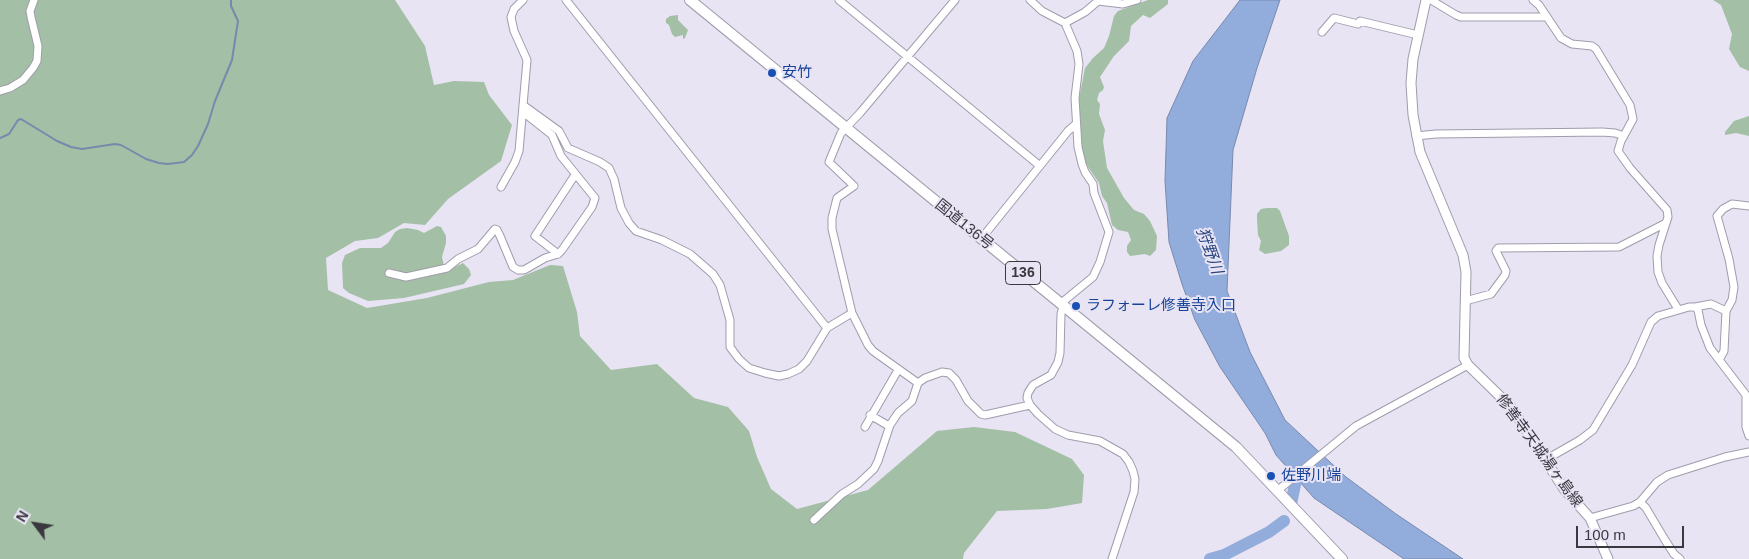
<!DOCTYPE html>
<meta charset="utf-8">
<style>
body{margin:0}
#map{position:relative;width:1749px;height:559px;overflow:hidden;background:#e8e4f4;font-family:Helvetica,sans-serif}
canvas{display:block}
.north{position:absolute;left:10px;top:499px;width:50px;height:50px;-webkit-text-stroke:4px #e8e4f4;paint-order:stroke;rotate:301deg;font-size:14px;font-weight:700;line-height:20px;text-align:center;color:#3a383f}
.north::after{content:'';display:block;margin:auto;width:18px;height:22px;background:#3a383f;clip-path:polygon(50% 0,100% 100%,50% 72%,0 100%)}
.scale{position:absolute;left:1576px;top:526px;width:108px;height:22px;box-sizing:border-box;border:2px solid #3a383f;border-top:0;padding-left:6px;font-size:15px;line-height:18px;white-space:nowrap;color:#3a383f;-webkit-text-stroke:4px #e8e4f4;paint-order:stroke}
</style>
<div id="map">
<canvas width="1749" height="559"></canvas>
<div class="north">N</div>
<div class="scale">100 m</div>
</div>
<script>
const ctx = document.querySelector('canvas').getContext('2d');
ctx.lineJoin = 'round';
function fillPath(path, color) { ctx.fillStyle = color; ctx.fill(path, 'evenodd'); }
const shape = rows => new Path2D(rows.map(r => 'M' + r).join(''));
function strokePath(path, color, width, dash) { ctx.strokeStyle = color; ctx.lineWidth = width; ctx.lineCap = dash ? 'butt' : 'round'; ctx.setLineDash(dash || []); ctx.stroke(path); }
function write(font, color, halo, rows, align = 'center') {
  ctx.font = font + ' Helvetica,"Noto Sans JP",sans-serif'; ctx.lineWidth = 4; ctx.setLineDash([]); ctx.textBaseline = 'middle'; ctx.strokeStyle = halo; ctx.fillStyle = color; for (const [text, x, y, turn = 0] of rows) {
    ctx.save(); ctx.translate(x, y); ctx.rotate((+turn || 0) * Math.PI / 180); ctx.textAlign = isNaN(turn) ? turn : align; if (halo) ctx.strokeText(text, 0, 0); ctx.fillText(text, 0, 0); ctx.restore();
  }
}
fillPath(shape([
 [0,0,395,0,425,46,434,85,454,81,484,82,489,95,512,125,501,161,448,199,425,225,404,223,378,238,355,241,326,258,328,290,367,308,427,298,489,282,513,280,550,265,563,266,577,312,580,336,611,370,657,364,694,398,728,407,749,431,757,457,771,489,797,509,868,490,937,431,974,427,1015,432,1072,459,1084,475,1082,503,1047,509,997,511,964,553,963,559,0,559],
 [1148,0,1168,0,1168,4,1150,18,1143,15,1131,26,1129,41,1114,56,1100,77,1104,87,1103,90,1099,93,1097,100,1100,104,1099,114,1105,130,1103,141,1107,168,1124,198,1134,210,1144,214,1150,221,1157,236,1156,250,1150,256,1145,254,1130,256,1127,252,1127,246,1131,240,1128,232,1118,230,1112,225,1107,203,1102,196,1099,183,1086,164,1082,148,1079,99,1085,68,1093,58,1104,48,1109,36,1114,16,1118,11],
 [1713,0,1749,0,1749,71,1740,67,1729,49,1732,34,1721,5],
 [678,15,678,20,688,30,685,38,683,39,683,35,675,37,672,34,669,25,666,23,666,19,670,16],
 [1749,116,1749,136,1736,133,1725,135,1725,132,1734,121],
 [1267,208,1277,208,1280,211,1289,236,1289,245,1281,251,1265,254,1259,250,1261,241,1258,235,1257,219,1257,214,1261,209],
 [437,226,441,227,446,236,446,243,442,257,444,266,449,270,463,263,469,269,471,275,464,284,404,298,368,301,349,293,343,288,342,263,345,255,360,248,381,248,388,243,395,232,400,229,407,228,418,230,424,233]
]), '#a3bfa5');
const water = shape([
 [1240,0,1280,0,1257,68,1233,150,1227,291,1250,352,1285,420,1346,477,1396,514,1463,559,1404,559,1314,498,1276,455,1265,433,1220,367,1195,320,1182,284,1169,242,1165,181,1167,118,1193,61,1240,0]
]);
fillPath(water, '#92acdc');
strokePath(water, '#7889ad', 1);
strokePath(shape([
 [0,138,9,134,18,120,21,119,57,141,71,147,82,149,115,144,121,145,146,159,159,163,168,164,184,162,192,155,198,146,208,124,215,101,232,60,238,21,231,6,231,0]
]), '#7889ad', 2);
strokePath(shape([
 [1291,504,1299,465],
 [1210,559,1224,555,1269,532,1284,521]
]), '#92acdc', 12);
const minor = shape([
 [566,0,827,328],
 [839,0,1040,166],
 [1030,0,1042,11,1065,23,1077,51,1079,64,1075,98,1078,147,1082,164,1085,172,1093,184,1094,193,1109,232,1100,262,1093,277,1065,300,1061,314,1060,353,1058,362,1051,375,1033,385,1028,393,1027,398,1030,405,1038,414,1055,429,1068,435,1100,441,1123,454,1129,462,1133,471,1135,479,1134,492,1112,559],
 [1431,0,1456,15,1461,17,1546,17],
 [1533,0,1539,5,1561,38,1572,44,1592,46,1596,49,1630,105,1633,119,1621,141,1618,151,1630,168,1667,210,1668,217,1659,245,1657,256,1658,272,1662,283,1678,309],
 [1065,23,1085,12,1098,1,1123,4,1137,0],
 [1322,32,1334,18,1358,24,1360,21,1418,35],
 [0,91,10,88,23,80,33,68,37,61,38,46,31,17,30,11,34,0],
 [523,105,559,131,568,148,600,162,609,168,614,179,621,208,629,223,636,231,662,240,690,254,713,274,720,285,730,320,730,347,739,359,749,368,765,373,779,376,788,374,799,369,807,361,827,328,852,313],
 [1416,136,1436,134,1602,132,1615,133,1624,136],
 [501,187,515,162,519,151,527,60,514,31,511,17,514,9,523,0],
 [981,239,1068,131,1076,124],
 [558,254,535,236,575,175],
 [389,273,406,277,447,268,458,259,478,249,495,229,497,230,500,236,513,267,518,270,524,270,545,258,558,254,562,250,592,207,595,198,561,156,552,135,523,112],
 [1465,301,1491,294,1505,275,1506,271,1496,251,1498,248,1619,247,1666,223],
 [1695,307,1711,304,1726,311,1724,351,1719,360],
 [1726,311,1732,300,1734,287,1729,259,1717,216,1723,209,1732,204,1749,206],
 [918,383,873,351,868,345,852,313,832,229,832,218,837,198,854,186,829,162,841,133,860,113,955,0],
 [870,415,889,426],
 [865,427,898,370],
 [1545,460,1580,440,1593,430,1632,365,1651,322,1658,316,1689,307,1695,307,1698,310,1701,325,1710,348,1746,395,1746,427,1749,436],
 [1277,491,1356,426,1468,365],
 [1640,502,1646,508,1665,540,1674,554,1680,559],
 [1590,518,1633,506,1640,502,1657,482,1668,475,1725,457,1749,452],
 [814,520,842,494,858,484,874,469,878,461,890,425,898,413,912,401,918,383,925,378,942,372,949,373,956,380,968,401,981,414,985,415,1030,405]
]);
const major = shape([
 [1426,0,1413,59,1411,83,1413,115,1420,152,1463,255,1466,272,1464,358,1468,365,1512,408,1564,489,1590,518,1608,559]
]);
const highway = shape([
 [690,0,1236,447,1342,559]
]);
strokePath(minor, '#a09cab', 9);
strokePath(major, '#a09cab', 11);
strokePath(highway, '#a09cab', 12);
strokePath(minor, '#fff', 7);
strokePath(major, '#fff', 9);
strokePath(highway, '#fff', 10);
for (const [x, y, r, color] of [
 [772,73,5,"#1a4fb4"],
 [1076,306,5,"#1a4fb4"],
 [1271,476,5,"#1a4fb4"]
]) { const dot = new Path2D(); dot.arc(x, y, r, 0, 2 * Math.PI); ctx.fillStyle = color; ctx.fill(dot); strokePath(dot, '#e8e4f4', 2); }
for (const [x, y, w] of [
 [1023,273,35]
]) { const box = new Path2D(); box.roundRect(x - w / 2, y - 11.5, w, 23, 4); ctx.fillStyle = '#e8e4f4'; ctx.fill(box); strokePath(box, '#3a383f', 1); }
write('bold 14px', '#3a383f', null, [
 ["136",1023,273]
]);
write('15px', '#164399', '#e8e4f4', [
 ["安竹",782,73],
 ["ラフォーレ修善寺入口",1086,306],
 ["佐野川端",1281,476]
], 'left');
write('15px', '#3a383f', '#e8e4f4', [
 ["国道136号",964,225,39],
 ["修善寺天城湯ヶ島線",1539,451,54]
]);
write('italic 16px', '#2a4782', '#e8e4f4', [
 ["狩野川",1209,251,70]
]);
</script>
